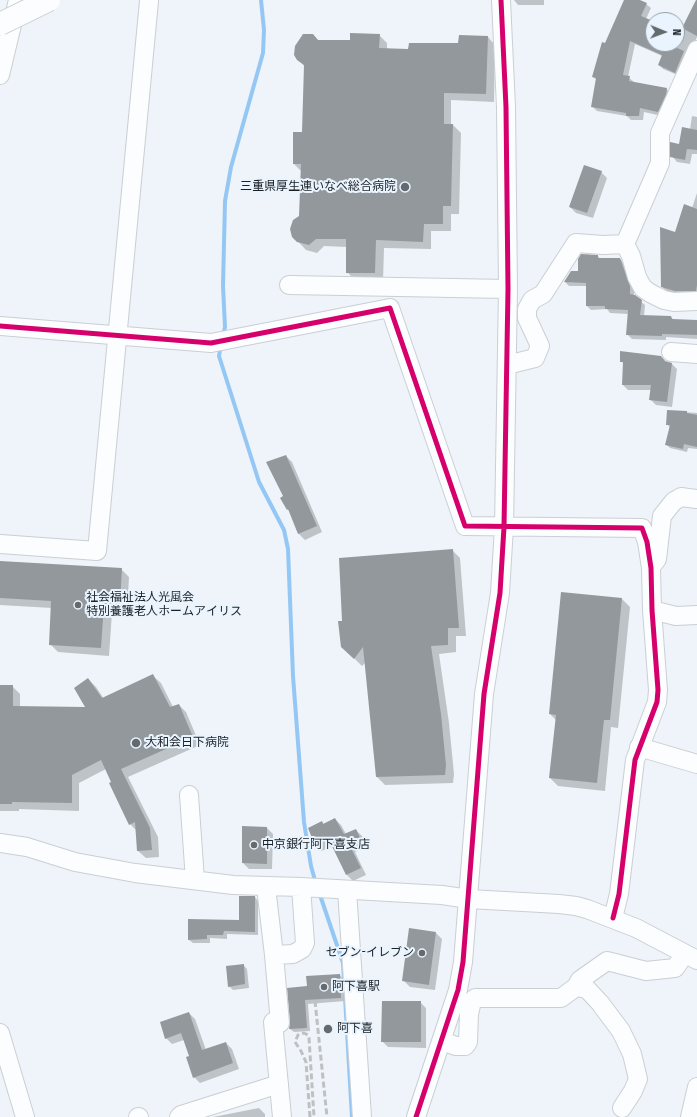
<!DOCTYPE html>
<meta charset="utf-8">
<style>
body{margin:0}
#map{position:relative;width:697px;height:1117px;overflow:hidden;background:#eef4f9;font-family:"Fira Sans Condensed",sans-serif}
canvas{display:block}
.north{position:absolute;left:645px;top:12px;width:40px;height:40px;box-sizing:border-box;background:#e9f4fe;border:1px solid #979fa7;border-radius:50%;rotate:91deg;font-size:11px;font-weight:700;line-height:16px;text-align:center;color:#1b2024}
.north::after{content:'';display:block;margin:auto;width:14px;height:18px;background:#656a6f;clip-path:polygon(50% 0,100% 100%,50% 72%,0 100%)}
</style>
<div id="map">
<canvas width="697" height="1117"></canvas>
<div class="north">N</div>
</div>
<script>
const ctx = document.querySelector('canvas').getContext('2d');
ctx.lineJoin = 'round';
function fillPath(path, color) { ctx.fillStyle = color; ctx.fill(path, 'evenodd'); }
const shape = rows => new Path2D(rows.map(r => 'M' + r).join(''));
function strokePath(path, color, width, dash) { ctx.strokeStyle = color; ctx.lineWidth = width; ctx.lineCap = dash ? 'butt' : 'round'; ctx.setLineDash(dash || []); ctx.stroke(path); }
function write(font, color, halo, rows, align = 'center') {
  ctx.font = font + ' "Fira Sans Condensed","Noto Sans JP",sans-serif'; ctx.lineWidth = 4; ctx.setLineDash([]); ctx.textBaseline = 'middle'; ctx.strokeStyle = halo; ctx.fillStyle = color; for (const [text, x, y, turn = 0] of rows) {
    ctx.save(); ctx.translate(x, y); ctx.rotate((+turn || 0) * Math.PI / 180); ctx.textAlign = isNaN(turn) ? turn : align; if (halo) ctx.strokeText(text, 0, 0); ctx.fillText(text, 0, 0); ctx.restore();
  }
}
fillPath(shape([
 [514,0,544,0,544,5,518,5],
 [625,0,637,0,646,4,651,8,646,19,653,22,653,44,677,44,677,33,680,34,693,8,697,10,697,37,680,76,663,69,659,65,662,56,635,44,628,77,634,82,634,83,666,89,671,93,662,116,644,112,643,120,631,120,627,116,597,111,592,106,597,80,593,77,605,44],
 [379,35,387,43,387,50,409,50,459,44,488,37,495,45,494,102,451,100,451,125,453,125,461,133,459,214,451,214,451,231,431,231,431,249,384,248,383,281,355,280,347,272,347,247,324,246,317,253,306,250,293,236,300,216,301,171,294,164,303,133,305,67,298,59,318,40,351,41],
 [692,116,697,117,697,154,692,154,690,164,677,162,672,156,690,130],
 [601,172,607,178,593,218,576,213,570,207],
 [697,193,697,294,680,295,666,291,662,286,676,233,692,208],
 [598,256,600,259,620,259,624,263,634,291,634,296,645,305,644,316,671,317,674,320,697,321,697,339,666,337,666,340,632,339,628,335,629,314,610,313,607,309,591,310,587,306,587,286,569,286,565,282],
 [661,357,666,362,672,364,677,369,672,407,656,405,651,400,652,390,628,390,623,385,624,364,621,361],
 [668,411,697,413,697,449,688,448,687,452,670,448,666,444,670,428,668,425],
 [286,456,292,462,322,532,305,540,299,534,291,512,287,509,284,497],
 [452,550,460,558,466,636,456,636,456,652,439,654,449,723,454,774,453,783,385,785,377,777,366,662,362,666,350,654,344,622],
 [0,562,121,569,129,577,127,613,112,612,109,656,58,652,50,644,52,608,0,605],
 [622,599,630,607,618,728,611,727,605,791,558,786,550,778,556,720,550,714],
 [153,676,161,683,173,707,179,705,186,712,200,745,128,777,158,837,159,857,146,858,138,851,137,831,130,824,106,769,79,783,79,811,19,809,19,811,0,811,0,686,12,686,20,694,20,707,87,708,88,679,96,687,104,699],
 [335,819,341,825,346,834,356,830,362,836,367,846,355,852,366,875,353,881,347,875,334,846,321,851,315,845,322,822,324,824],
 [243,827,267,828,273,834,272,869,249,869,243,863],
 [255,897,258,901,258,935,227,934,227,939,210,938,210,943,193,943,189,940,240,921],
 [410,929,436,933,442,939,435,990,410,987,404,981],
 [243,965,247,969,249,988,233,990,229,986],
 [340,975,343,979,345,1001,308,1004,310,1031,294,1032,290,1029,308,987],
 [420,1002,426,1008,426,1048,388,1047,382,1041],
 [189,1013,195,1019,206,1050,226,1043,232,1049,239,1069,200,1083,194,1077,190,1056,184,1040,172,1044,166,1038],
 [259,1108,265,1114,265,1117,213,1117]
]), '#0003');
strokePath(shape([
 [223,336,225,327,223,286,225,201,231,167,263,53,264,30,261,0],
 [221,345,219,356,259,482,284,530,288,549,293,676,304,822,311,866,316,884],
 [319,892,343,963,352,1117]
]), '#94c7f4', 4);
fillPath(shape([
 [624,0,640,0,647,3,641,16,653,21,653,44,668,44,684,51,675,73,658,65,662,55,630,41,623,75,630,76,629,81,667,88,666,95,658,112,640,108,639,116,626,116,626,113,591,107,596,78,592,77,602,42,605,43],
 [696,0,697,0,697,36,682,28],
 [350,33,380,34,379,48,408,49,409,43,458,43,459,35,488,36,486,94,444,93,444,124,453,124,451,206,443,206,443,224,424,224,423,242,376,240,375,273,346,273,346,239,316,239,309,245,297,242,292,237,290,229,293,220,299,216,301,164,293,164,293,132,302,132,304,65,297,60,294,55,295,46,303,34,313,34,318,40,350,40],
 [682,127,697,130,697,150,687,149,685,160,670,157,670,142,679,144],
 [584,165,602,171,587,213,569,207],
 [684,204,697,209,697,285,696,291,675,291,661,287,660,227,675,232],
 [581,254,598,255,598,258,620,258,630,286,630,294,635,295,642,300,640,315,671,316,672,319,697,320,697,335,662,334,662,336,626,335,628,310,605,309,605,306,586,306,586,283,564,282,571,271,578,271,578,259],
 [620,351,661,356,665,361,672,363,667,402,649,400,651,385,622,385,623,362,620,362],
 [667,410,687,411,687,413,697,415,697,447,684,444,683,449,665,445,670,425,666,425],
 [286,455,317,526,298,534,288,509,287,510,280,498,283,496,266,462],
 [453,549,459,628,448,628,448,645,431,646,441,714,446,765,445,775,376,777,363,647,354,659,341,647,338,621,342,621,339,558],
 [0,561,122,568,120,605,104,604,101,648,49,645,51,601,0,598],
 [561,592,622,598,610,720,604,720,597,783,549,778,556,715,549,714],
 [153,674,170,707,179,704,193,737,121,769,150,828,152,850,137,851,135,822,129,825,109,783,111,782,101,760,72,775,72,803,12,802,12,804,0,804,0,685,13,685,13,706,85,707,74,688,88,678,102,698],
 [335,818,344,834,356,829,361,840,350,846,361,868,346,875,329,840,315,846,308,828,322,821,323,824],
 [242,826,267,827,267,864,242,863],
 [239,896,255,896,255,932,224,931,223,935,207,935,207,939,188,940,188,919,239,920],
 [409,928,436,932,429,985,402,981],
 [244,964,245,984,228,987,226,966],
 [340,974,341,998,305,1000,307,1028,289,1029,290,1022,287,988,307,986,306,976],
 [382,1001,421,1001,421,1042,381,1042],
 [189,1012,202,1050,226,1042,233,1063,193,1078,186,1057,189,1056,181,1033,165,1039,160,1022]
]), '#93989d');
const minor = shape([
 [0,75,18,0],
 [625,244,660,163,660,133,697,50],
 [625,244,631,256,637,277,643,288,650,293,664,300,674,302,697,301],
 [289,285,508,289],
 [0,326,211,343,390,308,465,526,642,528,647,542,651,568,652,610,658,690,657,702,635,760,619,894,613,918],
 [671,352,697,354],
 [507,365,535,358,540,346,527,318,527,309,532,300,543,294,576,243,603,245,625,244],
 [0,544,97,551,149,1],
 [654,563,657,559,662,516,674,501,678,499,681,497,697,499],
 [652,610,676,616,697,615],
 [639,747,697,764],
 [189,795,195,880],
 [0,843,27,847,75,862,135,873,233,885,301,887,442,895,469,899,559,904,576,906,587,909,636,928,697,960],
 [266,887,274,955,293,954,302,949,305,943,301,887],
 [347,890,362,1117],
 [274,955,280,1023,273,1022,282,1117],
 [576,987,580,980,607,961,646,971,675,968,685,954],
 [0,1033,25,1117],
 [442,1041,456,1046,465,1046,468,1042,469,1014,472,1001,475,998,561,998,576,987,587,989,600,1003,621,1031,632,1054,638,1079,633,1091,622,1108],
 [138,1117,139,1117],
 [179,1117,181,1115,279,1084],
 [416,1117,458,990,463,962,484,694,500,593,504,527,508,289,506,107,501,0],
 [690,1117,697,1087]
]);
strokePath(minor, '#cacfd4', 20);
strokePath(minor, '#fcfdfe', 18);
strokePath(shape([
 [315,1001,327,1117],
 [310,1117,306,1062,301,1051,295,1042,298,1035,304,1033,308,1035,309,1038,314,1117]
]), '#bec0c2', 3, [6, 3]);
const highwayBridge = shape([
 [0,24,49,0]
]);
strokePath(highwayBridge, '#cacfd4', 24, []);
strokePath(highwayBridge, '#fcfdfe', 22);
strokePath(shape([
 [0,326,211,343,390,308,465,526,642,528,647,542,651,568,652,610,658,690,657,702,635,760,619,894,613,918],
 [416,1117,458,990,463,962,484,694,500,593,504,527,508,289,506,107,501,0]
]), '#d6006c', 5);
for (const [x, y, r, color] of [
 [405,187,5,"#656a6f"],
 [78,605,4,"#656a6f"],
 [136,743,5,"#656a6f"],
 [254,845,4,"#656a6f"],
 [422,953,4,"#656a6f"],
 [324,987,4,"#656a6f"],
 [328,1029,5,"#656a6f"]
]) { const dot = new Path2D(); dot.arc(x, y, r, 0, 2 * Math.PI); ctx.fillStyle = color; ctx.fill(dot); strokePath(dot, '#e9f4fe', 1.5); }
write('12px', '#1b2024', '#e9f4fe', [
 ["三重県厚生連いなべ総合病院",396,187,"right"],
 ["社会福祉法人光風会",86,598],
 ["特別養護老人ホームアイリス",86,612],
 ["大和会日下病院",145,743],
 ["中京銀行阿下喜支店",262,845],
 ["セブン-イレブン",414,953,"right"],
 ["阿下喜駅",332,987],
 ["阿下喜",337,1029]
], 'left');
</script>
